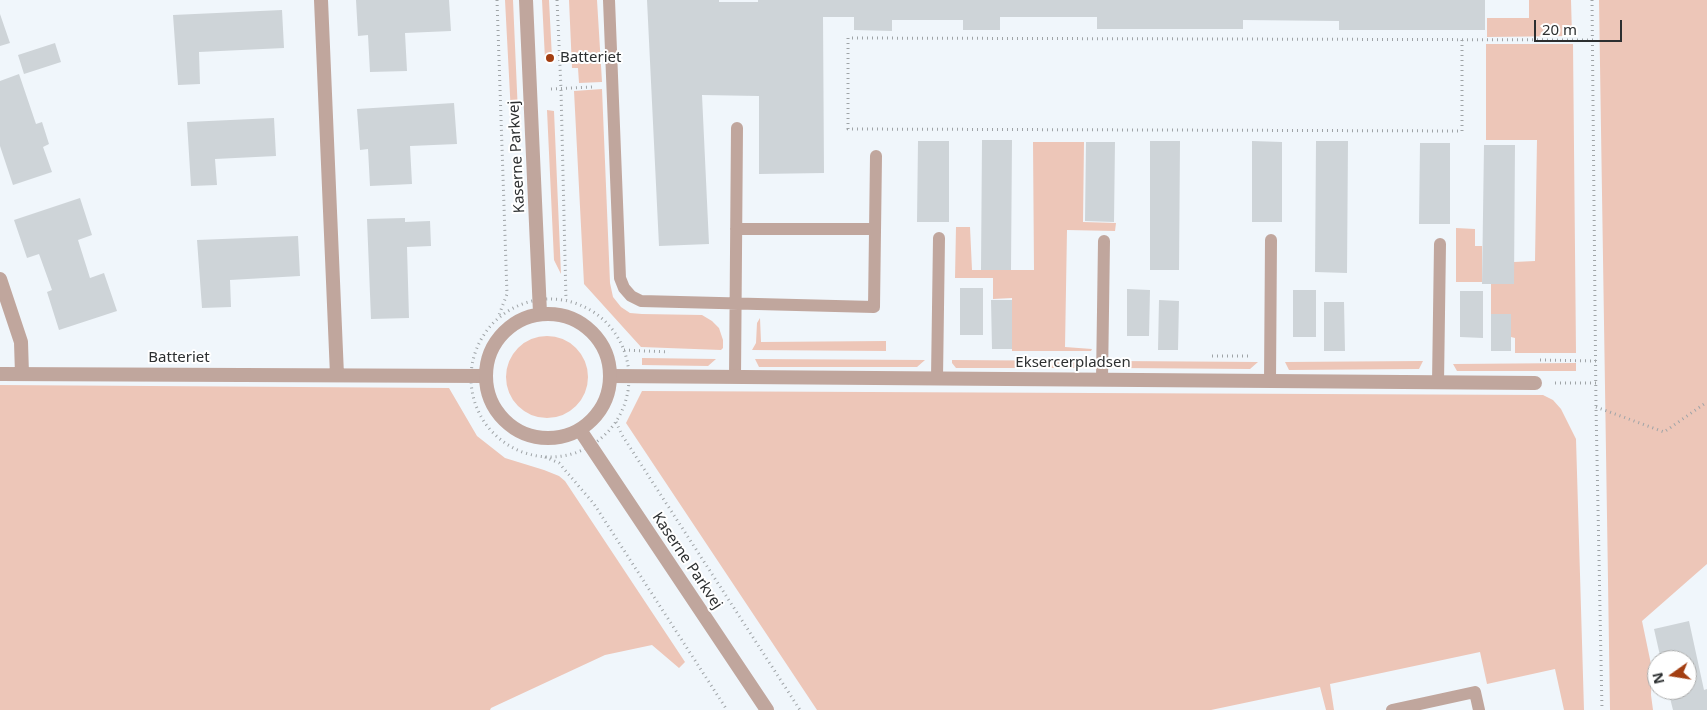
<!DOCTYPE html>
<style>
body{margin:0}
#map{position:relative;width:1707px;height:710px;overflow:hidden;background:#f0f6fb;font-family:"Noto Sans",sans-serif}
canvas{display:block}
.north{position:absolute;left:1647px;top:650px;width:50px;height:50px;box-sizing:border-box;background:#fff;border:1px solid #abacac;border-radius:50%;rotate:257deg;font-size:14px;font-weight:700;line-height:20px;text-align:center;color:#2c2f30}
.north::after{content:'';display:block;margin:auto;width:18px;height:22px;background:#a33e11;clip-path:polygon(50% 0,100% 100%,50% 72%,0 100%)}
.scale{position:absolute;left:1534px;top:20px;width:88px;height:22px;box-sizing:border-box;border:2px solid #2c2f30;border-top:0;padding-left:6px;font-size:15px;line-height:18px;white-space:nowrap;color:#2c2f30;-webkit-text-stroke:4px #fff;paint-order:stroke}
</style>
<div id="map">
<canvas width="1707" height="710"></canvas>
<div class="north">N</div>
<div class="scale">20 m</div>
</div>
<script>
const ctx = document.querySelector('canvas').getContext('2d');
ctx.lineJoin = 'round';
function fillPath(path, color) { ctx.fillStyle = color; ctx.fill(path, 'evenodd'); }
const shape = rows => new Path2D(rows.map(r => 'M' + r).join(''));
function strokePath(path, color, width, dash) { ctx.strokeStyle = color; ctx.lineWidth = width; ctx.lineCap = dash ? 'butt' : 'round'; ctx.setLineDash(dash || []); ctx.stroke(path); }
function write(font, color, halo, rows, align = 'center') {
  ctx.font = font + ' "Noto Sans",sans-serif'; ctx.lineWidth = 4; ctx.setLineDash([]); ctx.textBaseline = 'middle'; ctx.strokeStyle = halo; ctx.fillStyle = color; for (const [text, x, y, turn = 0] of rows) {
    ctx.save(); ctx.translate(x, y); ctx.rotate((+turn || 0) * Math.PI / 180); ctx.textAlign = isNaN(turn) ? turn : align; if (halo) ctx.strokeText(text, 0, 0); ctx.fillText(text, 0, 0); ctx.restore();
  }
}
fillPath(shape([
 [505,0,513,0,515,46,518,113,511,114],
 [542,0,549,0,552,58,545,59],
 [569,0,597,0,602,82,579,83,578,68,572,68],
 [1529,0,1571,0,1572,36,1487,37,1487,18,1529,18],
 [1599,0,1707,0,1707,564,1642,621,1652,669,1651,695,1653,710,1610,710],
 [1486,44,1573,44,1576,353,1515,353,1515,338,1511,337,1511,315,1491,314,1491,284,1514,284,1514,262,1535,261,1537,140,1486,140],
 [602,89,610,283,613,297,621,307,630,313,642,314,702,315,712,321,719,328,723,340,723,348,721,350,641,347,584,284,574,91],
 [547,110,554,111,561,274,554,260],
 [1033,142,1084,142,1083,222,1116,223,1115,231,1067,230,1065,347,1092,349,1091,351,1012,351,1012,298,993,299,993,278,955,278,956,227,970,227,972,270,1034,270],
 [1456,228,1475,229,1475,246,1482,246,1482,282,1456,282],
 [760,318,761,342,886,341,886,351,752,350,756,343,757,323],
 '506 377a41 41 0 1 1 82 0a41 41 0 1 1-82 0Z',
 [642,358,716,359,708,366,642,365],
 [755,359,925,360,917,367,759,367],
 [952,360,1091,361,1086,368,956,368,952,363],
 [1117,361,1258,362,1250,369,1121,368],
 [1423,361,1419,369,1289,370,1285,362],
 [1576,363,1576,371,1457,371,1453,364],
 [0,385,449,388,477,436,505,458,544,470,559,476,565,481,685,662,679,668,652,645,605,655,491,708,490,710,0,710],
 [642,391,1543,395,1553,400,1561,409,1576,439,1584,710,1564,710,1555,669,1487,684,1480,652,1330,684,1334,710,1326,710,1320,687,1211,710,817,710,626,423]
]), '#edc6b8');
fillPath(shape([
 [356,0,449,0,451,31,405,33,407,71,370,72,368,35,358,36],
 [647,0,719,0,719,2,758,2,758,0,1485,0,1485,30,1339,30,1339,21,1243,20,1243,29,1097,29,1097,17,1000,17,1000,30,963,30,963,20,892,20,892,31,854,30,854,17,823,17,824,173,759,174,759,96,702,95,709,244,659,246],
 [282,10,284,48,199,52,200,84,178,85,173,15],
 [0,14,10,43,0,46],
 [55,43,61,62,24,74,18,55],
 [19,74,36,124,42,122,49,144,43,147,52,172,13,185,0,146,0,81],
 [454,103,457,144,410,146,412,184,370,186,368,149,360,150,357,109],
 [274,118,276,156,215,159,217,185,191,186,187,122],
 [982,140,1012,140,1011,270,981,270],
 [918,141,949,141,949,222,917,222],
 [1150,141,1180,141,1179,270,1150,270],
 [1252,141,1282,142,1282,222,1252,222],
 [1316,141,1348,141,1347,273,1315,272],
 [1086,142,1115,142,1114,222,1085,221],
 [1420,143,1450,143,1450,224,1419,224],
 [1484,145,1515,145,1514,284,1482,284],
 [80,198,92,235,78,240,90,278,104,273,117,311,59,330,47,292,52,290,39,254,27,258,14,220],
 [405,218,405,222,430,221,431,246,407,247,409,318,371,319,367,219],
 [298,236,300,276,230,280,231,307,202,308,197,240],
 [960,288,983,288,983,335,960,335],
 [1127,289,1150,290,1149,336,1127,336],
 [1293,290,1316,290,1316,337,1293,337],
 [1460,291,1483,291,1483,338,1460,337],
 [991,300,1012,300,1012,349,992,349],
 [1159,300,1179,301,1178,350,1158,350],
 [1324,302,1344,302,1345,351,1324,351],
 [1491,314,1511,314,1511,351,1491,351],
 [1689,621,1704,690,1707,689,1707,710,1673,710,1668,690,1687,690,1687,660,1661,660,1654,629]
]), '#ced4d8');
strokePath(shape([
 [497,0,507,294,499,315],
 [557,0,561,89,566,300],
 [1592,0,1596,407,1602,710],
 [1462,40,1462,131,848,129,848,38,1593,40],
 [551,89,592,87],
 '471 378a79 79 0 1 1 158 0a79 79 0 1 1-158 0Z',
 [624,350,669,352],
 [1212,356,1248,356],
 [1540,360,1596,361],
 [1555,383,1596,383],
 [1596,407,1664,432,1707,402],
 [616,422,622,435,800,710],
 [545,457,559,463,594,504,727,710]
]), '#9fa4a7', 3, [1, 4]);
strokePath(shape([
 [609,0,620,278,624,288,631,296,641,301,874,307,876,156],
 [736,229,875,229],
 [735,377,737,128],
 [937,378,939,238],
 [1102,380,1104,241],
 [1270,381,1271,240],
 [1438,383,1440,244],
 [1392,710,1475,692,1479,710]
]), '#c0a69d', 12);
strokePath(shape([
 [321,0,337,375],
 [0,279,21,342,22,374],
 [0,374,485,376],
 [611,376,1535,383]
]), '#c0a69d', 14);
strokePath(shape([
 [526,0,540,313],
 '486 376a62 62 0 1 1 124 0a62 62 0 1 1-124 0Z',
 [580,430,767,710]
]), '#c0a69d', 14);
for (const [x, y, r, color] of [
 [550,58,5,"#a33e11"]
]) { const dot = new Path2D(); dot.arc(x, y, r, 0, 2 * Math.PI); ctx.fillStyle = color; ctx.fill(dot); strokePath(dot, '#fff', 2); }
write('15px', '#2c2f30', '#fff', [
 ["Batteriet",560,58]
], 'left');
write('15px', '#2c2f30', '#fff', [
 ["Kaserne Parkvej",517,157,-93],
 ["Batteriet",179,358],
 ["Eksercerpladsen",1073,363],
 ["Kaserne Parkvej",687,561,56]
]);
</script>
